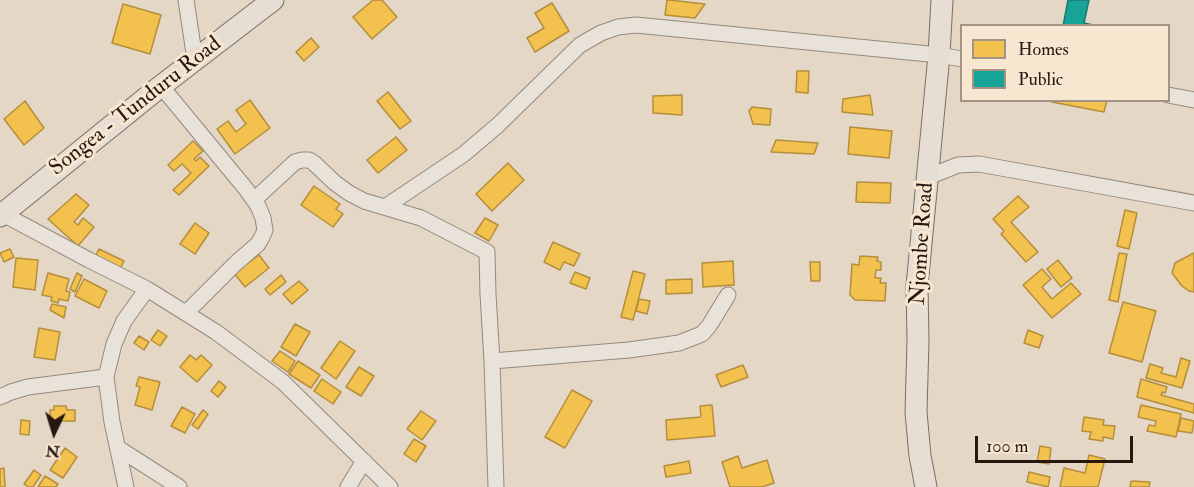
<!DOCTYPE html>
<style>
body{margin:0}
#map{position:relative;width:1194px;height:487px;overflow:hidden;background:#e5d7c5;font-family:"IM FELL Double Pica",serif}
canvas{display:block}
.legend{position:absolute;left:960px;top:24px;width:210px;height:78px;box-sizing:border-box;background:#f7e6d0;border:2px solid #a49384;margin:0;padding:8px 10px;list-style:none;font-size:18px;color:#271711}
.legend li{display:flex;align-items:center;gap:12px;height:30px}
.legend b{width:30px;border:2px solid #a49384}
.north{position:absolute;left:24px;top:403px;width:60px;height:60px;-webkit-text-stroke:4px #f7e6d0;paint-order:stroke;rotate:184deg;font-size:16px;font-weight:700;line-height:24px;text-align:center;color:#271711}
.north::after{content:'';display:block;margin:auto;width:21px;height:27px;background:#271711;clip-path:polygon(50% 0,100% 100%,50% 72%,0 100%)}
.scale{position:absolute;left:975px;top:436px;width:158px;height:27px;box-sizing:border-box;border:3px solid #271711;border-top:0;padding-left:8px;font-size:18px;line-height:21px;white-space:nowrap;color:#271711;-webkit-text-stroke:4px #f7e6d0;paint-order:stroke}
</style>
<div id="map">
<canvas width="1194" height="487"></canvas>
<ul class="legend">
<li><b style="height:16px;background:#f2c14e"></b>Homes</li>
<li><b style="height:16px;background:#17a398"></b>Public</li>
</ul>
<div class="north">N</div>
<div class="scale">100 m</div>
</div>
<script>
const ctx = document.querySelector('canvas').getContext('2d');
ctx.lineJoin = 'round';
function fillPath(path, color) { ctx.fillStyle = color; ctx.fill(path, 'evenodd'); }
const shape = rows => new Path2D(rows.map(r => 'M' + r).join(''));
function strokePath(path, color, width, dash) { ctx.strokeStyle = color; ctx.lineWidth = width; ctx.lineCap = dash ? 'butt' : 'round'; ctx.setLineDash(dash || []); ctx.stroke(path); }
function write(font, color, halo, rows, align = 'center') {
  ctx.font = font + ' "IM FELL Double Pica",serif'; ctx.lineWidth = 6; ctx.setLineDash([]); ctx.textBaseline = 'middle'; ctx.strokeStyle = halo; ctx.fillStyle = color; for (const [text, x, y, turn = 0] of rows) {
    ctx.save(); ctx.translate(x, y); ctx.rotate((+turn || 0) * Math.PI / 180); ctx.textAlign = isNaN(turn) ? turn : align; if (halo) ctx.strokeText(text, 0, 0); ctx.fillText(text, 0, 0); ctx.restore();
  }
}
const homes = shape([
 [373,0,382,0,397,17,372,39,353,17,373,0],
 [667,0,669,0,705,4,695,18,665,15,667,0],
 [552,3,569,31,535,52,527,38,544,28,535,13,552,3],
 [123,4,161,15,150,54,112,43,123,4],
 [311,38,319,47,304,61,296,52,311,38],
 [797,71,809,71,808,93,796,92,797,71],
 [388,92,411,121,400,129,377,101,388,92],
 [682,95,682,115,653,113,653,96,682,95],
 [870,95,873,115,842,112,843,99,870,95],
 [250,100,270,128,235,154,217,129,228,121,236,132,246,124,236,110,250,100],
 [1052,100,1107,100,1104,112,1052,102,1052,100],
 [25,101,44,128,24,145,4,119,25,101],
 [752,107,771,109,770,125,753,124,749,111,752,107],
 [850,127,892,131,889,158,848,154,850,127],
 [396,137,407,150,378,173,367,160,396,137],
 [776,140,818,143,814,154,771,152,776,140],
 [193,141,203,151,194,159,196,161,200,157,209,166,179,195,173,190,191,173,182,164,174,171,168,165,193,141],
 [508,163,524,180,492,211,476,194,508,163],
 [857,182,891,183,890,203,856,202,857,182],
 [314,186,340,204,336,209,343,214,333,227,301,205,314,186],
 [76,194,89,205,74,222,78,225,83,218,94,227,78,246,48,219,76,194],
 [1018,196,1029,207,1011,222,1038,252,1026,262,1001,234,1004,231,993,219,1018,196],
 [1125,210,1137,213,1129,249,1117,246,1125,210],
 [485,218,498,225,489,241,475,233,485,218],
 [195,223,209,233,195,254,180,244,195,223],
 [553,242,580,254,574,266,564,262,560,270,544,262,553,242],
 [10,249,14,257,4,262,0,253,10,249],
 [99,249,124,261,120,269,95,257,99,249],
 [1119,253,1127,254,1118,302,1109,300,1119,253],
 [1194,253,1194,292,1189,291,1182,286,1172,273,1175,263,1194,253],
 [259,255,269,268,245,287,234,273,259,255],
 [860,256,878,257,877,261,881,262,881,270,876,270,875,278,881,278,880,283,886,283,885,301,855,300,850,295,852,264,859,265,860,256],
 [16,258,38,260,35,290,13,287,16,258],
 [1058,260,1072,278,1061,287,1047,269,1058,260],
 [733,261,734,285,703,287,702,263,733,261],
 [810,262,820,262,820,281,811,281,810,262],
 [1042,269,1051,279,1042,287,1052,299,1071,283,1081,294,1052,318,1023,285,1042,269],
 [633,271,645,274,633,320,621,317,633,271],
 [575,272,590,278,586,289,570,283,575,272],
 [48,273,69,279,66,291,70,292,68,301,59,299,58,303,51,301,52,297,42,295,48,273],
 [77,273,82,276,75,292,70,289,77,273],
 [281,275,286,282,270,295,265,289,281,275],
 [84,279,107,291,99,308,75,296,84,279],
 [692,279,692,293,666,294,666,280,692,279],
 [299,281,308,290,292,304,283,294,299,281],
 [639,299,650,301,647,314,636,311,639,299],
 [1123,302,1156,311,1142,362,1109,353,1123,302],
 [52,304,66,307,64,318,50,310,52,304],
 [295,324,310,332,296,356,281,347,295,324],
 [39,328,60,332,55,360,34,357,39,328],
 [158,330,167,336,160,346,151,340,158,330],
 [1028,330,1043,336,1039,348,1024,343,1028,330],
 [139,336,149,342,144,350,134,343,139,336],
 [340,341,355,351,336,379,321,368,340,341],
 [280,351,295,361,288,372,272,361,280,351],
 [190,355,196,360,201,355,212,365,197,382,180,367,190,355],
 [1181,358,1190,361,1182,388,1146,378,1150,364,1163,368,1161,373,1176,377,1181,358],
 [298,361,320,375,311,388,289,374,298,361],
 [743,365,748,377,721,387,716,375,743,365],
 [359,367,374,376,361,396,346,387,359,367],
 [139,377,160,382,152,410,135,405,140,387,136,386,139,377],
 [322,379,341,392,333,404,314,391,322,379],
 [1141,379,1167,387,1165,393,1162,392,1161,395,1194,404,1194,413,1137,397,1141,379],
 [219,381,226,387,218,397,211,391,219,381],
 [572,390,592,401,565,448,545,437,572,390],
 [712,405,715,436,667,440,666,420,701,417,700,406,712,405],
 [1141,405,1181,414,1176,437,1147,431,1149,425,1155,426,1156,421,1138,417,1141,405],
 [54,406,66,406,67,410,75,410,75,421,50,421,50,410,54,410,54,406],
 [182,407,195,414,185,433,171,426,182,407],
 [203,410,208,414,198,429,192,425,203,410],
 [421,411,436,421,422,440,407,429,421,411],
 [1084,417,1104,420,1103,425,1115,426,1113,439,1103,437,1103,441,1089,439,1091,432,1082,431,1084,417],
 [1181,418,1194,421,1192,433,1178,431,1181,418],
 [21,420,30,421,29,435,20,434,21,420],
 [414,439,426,446,416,462,404,454,414,439],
 [1040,446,1051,448,1049,464,1037,462,1040,446],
 [65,448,77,457,63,478,50,470,65,448],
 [1089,455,1105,459,1098,487,1060,487,1064,468,1085,473,1089,455],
 [738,456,742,468,767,460,774,483,762,487,730,487,722,462,738,456],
 [689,461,691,473,666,477,664,466,689,461],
 [4,468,5,487,0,487,0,469,4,468],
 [34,470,41,475,33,487,28,487,24,484,34,470],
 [1029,472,1050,477,1048,487,1027,482,1029,472],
 [45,476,58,484,56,487,38,487,45,476],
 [1131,481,1150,482,1149,487,1130,487,1131,481]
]);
fillPath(homes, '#f2c14e');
strokePath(homes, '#b58e3c', 1.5);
const public = shape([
 [1068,0,1089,0,1084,23,1098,26,1063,26,1068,0]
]);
fillPath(public, '#17a398');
strokePath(public, '#1c7970', 1.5);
const minor = shape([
 [186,0,195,60],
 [161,86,246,189,258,206,263,218,265,230,262,237,258,244,236,263,186,313],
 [1168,95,1194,100],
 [928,177,958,165,979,164,1194,203],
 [254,200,295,162,302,160,309,160,314,163,335,183,349,193,364,201,421,218,487,252,488,294,492,361,496,487],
 [385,207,464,154,498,125,580,45,601,33,618,27,636,25,939,55,962,59],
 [3,214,89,260,147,289,216,332,283,382,390,487],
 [492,361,629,350,679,343,702,334,709,326,728,295],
 [0,397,11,392,28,387,106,377],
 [118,448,179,487],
 [126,487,112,422,106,377,114,344,124,321,147,289],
 [348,487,364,461]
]);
const highway = shape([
 [0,216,161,86,273,0],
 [926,487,920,456,916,412,918,341,917,286,939,55,942,0]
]);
strokePath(minor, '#93897e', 17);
strokePath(highway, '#796f66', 23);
strokePath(minor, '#e9e2d9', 15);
strokePath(highway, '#e6ded3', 21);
write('22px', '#271711', '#f7e6d0', [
 ["Songea - Tunduru Road",136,107,-38],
 ["Njombe Road",923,244,-86]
]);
</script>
